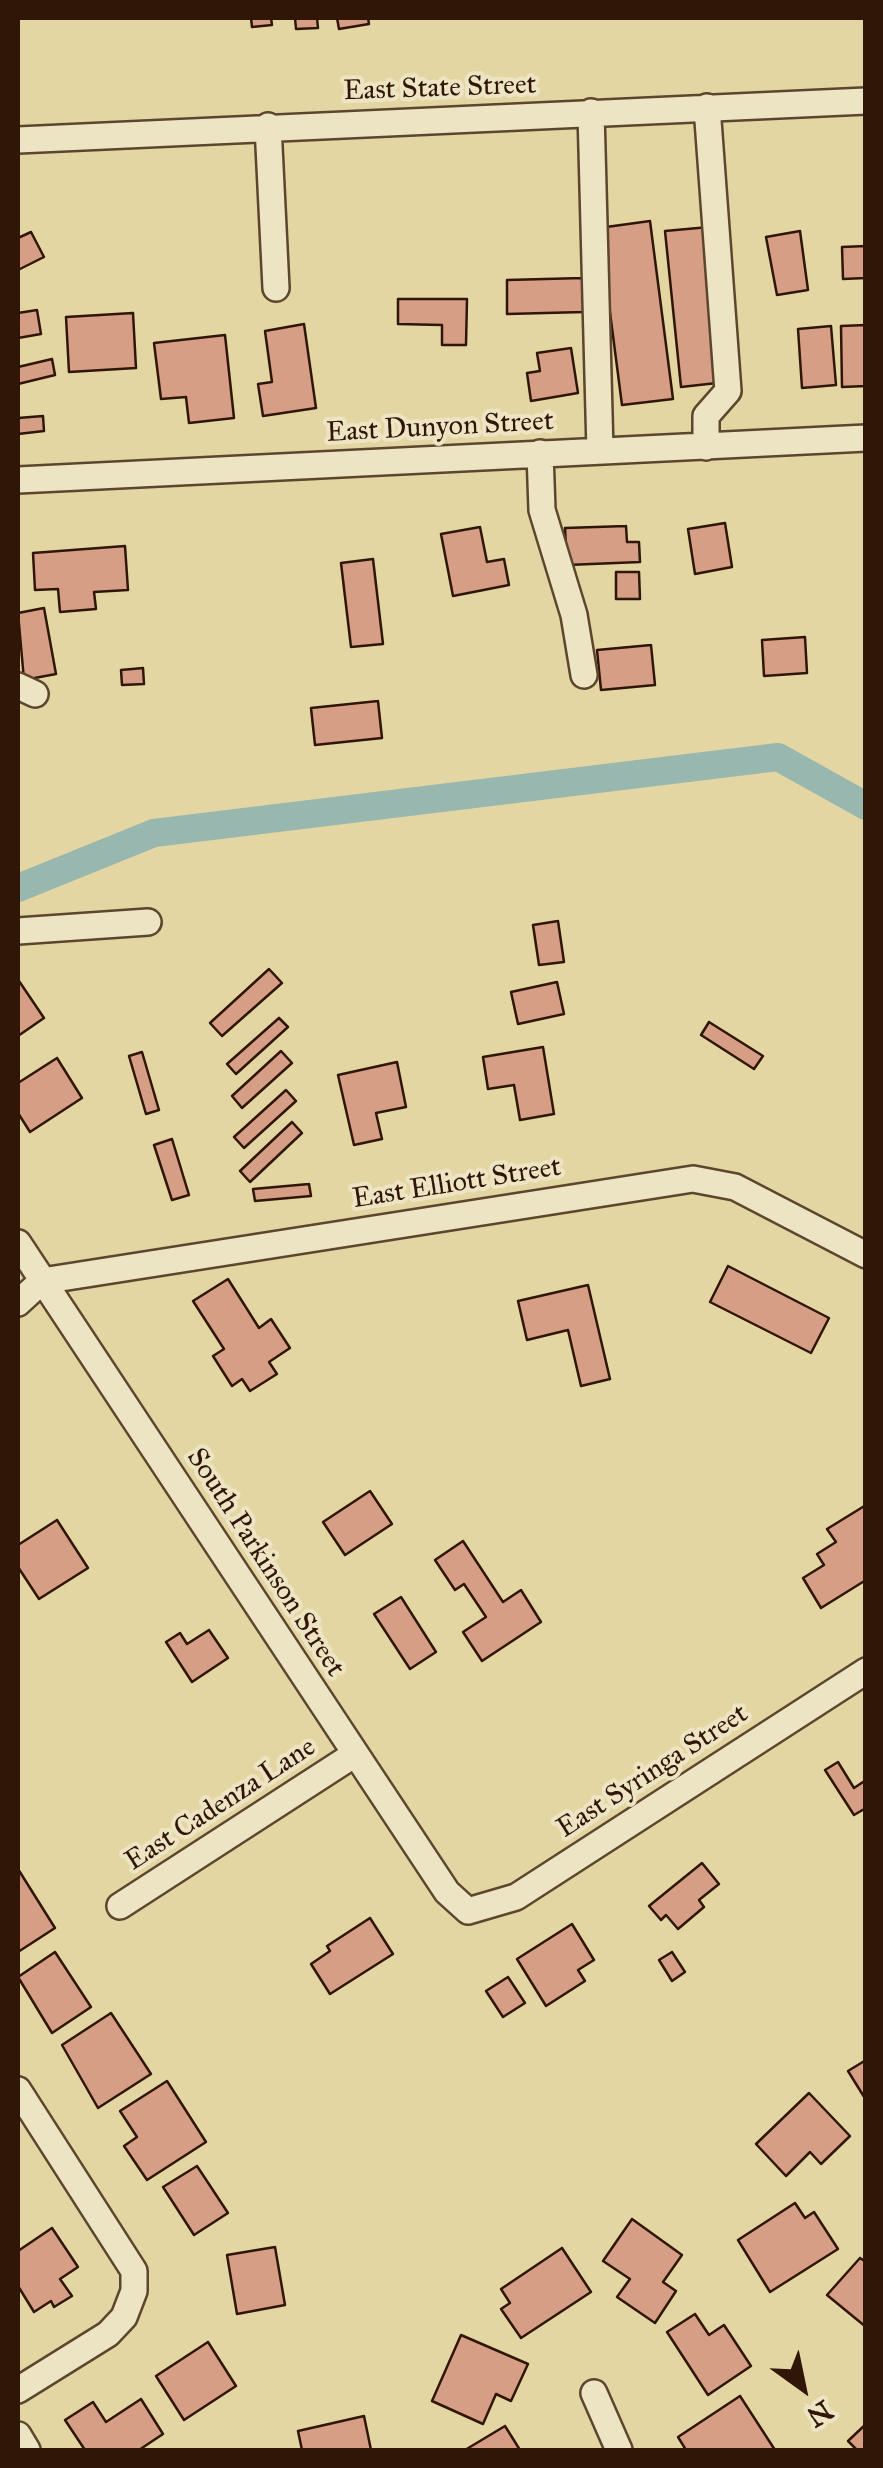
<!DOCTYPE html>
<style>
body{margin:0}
#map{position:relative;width:883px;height:2468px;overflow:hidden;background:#e4d6a2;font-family:"IM FELL Great Primer",serif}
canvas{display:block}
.frame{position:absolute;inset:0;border:20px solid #2f1607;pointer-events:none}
.north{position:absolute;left:753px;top:2338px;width:100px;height:100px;-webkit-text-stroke:8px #ede4c3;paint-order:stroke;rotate:147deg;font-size:28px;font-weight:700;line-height:40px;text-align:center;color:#2f1607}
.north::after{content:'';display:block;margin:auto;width:35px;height:45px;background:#2f1607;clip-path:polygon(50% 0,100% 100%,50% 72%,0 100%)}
</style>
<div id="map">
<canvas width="883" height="2468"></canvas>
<div class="frame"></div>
<div class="north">N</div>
</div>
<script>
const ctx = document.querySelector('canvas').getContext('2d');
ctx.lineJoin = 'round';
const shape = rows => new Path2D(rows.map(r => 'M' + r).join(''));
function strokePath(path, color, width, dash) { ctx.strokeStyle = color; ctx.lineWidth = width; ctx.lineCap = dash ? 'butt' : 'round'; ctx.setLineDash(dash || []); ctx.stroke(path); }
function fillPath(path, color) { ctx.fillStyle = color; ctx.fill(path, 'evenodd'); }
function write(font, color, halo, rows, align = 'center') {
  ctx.font = font + ' "IM FELL Great Primer",serif'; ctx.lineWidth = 8; ctx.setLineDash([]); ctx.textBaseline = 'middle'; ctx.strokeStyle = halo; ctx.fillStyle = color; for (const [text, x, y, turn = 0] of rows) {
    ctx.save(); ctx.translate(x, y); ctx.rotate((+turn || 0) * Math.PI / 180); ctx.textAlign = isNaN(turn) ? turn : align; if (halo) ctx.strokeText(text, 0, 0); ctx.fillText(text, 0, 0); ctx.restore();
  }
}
strokePath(shape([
 [18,888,154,833,778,757,866,806]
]), '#98b7af', 28);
const building = shape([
 [251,18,271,18,272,25,252,27,251,18],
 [295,18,317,18,318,28,296,29,295,18],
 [337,18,368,18,369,24,339,29,337,18],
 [650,221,673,399,622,405,599,228,650,221],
 [709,227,726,382,681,387,665,231,709,227],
 [800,231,808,290,777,295,766,237,800,231],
 [31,232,44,257,18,270,18,238,31,232],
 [866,246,866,278,843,279,842,247,866,246],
 [583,278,584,312,507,314,507,280,583,278],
 [398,299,467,299,466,345,442,345,442,325,398,324,398,299],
 [37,310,41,334,18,338,18,313,37,310],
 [133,313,136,368,69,372,66,317,133,313],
 [304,324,316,408,263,416,258,384,272,382,265,331,304,324],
 [866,325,866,386,842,387,841,326,866,325],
 [831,326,836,385,802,388,798,329,831,326],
 [225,335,234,418,189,423,186,397,161,399,154,343,225,335],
 [571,348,578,393,531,401,527,373,540,371,537,353,571,348],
 [52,359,55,375,18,384,18,367,52,359],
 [43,416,44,431,18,434,18,418,43,416],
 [725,523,732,567,695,574,688,529,725,523],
 [626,526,627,542,639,542,640,562,567,565,565,528,626,526],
 [480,527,487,562,504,559,509,585,453,596,441,534,480,527],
 [125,546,128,590,94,592,96,609,60,612,58,589,35,590,33,553,125,546],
 [373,559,383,644,351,647,341,563,373,559],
 [616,572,639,572,640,599,616,599,616,572],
 [44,608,56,674,24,680,18,613,44,608],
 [805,637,807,673,764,676,762,640,805,637],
 [651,645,655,685,601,690,597,650,651,645],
 [143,668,144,684,122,685,121,670,143,668],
 [378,701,382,738,315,745,311,708,378,701],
 [558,921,564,962,539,965,533,925,558,921],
 [269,969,282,983,222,1036,210,1023,269,969],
 [19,981,44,1018,18,1036,18,982,19,981],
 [557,982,564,1014,518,1024,511,992,557,982],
 [279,1018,288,1027,236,1074,227,1064,279,1018],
 [709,1022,763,1056,754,1069,701,1035,709,1022],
 [543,1047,554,1114,520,1120,514,1085,488,1089,483,1057,543,1047],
 [281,1051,292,1063,242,1108,232,1096,281,1051],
 [142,1052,159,1110,146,1114,129,1056,142,1052],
 [57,1058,82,1098,30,1132,18,1113,18,1083,57,1058],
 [397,1062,406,1107,376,1113,382,1139,354,1145,338,1075,397,1062],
 [286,1090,296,1101,244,1148,234,1137,286,1090],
 [292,1122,302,1133,250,1182,240,1171,292,1122],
 [172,1139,189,1195,172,1200,154,1145,172,1139],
 [309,1184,311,1196,255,1201,253,1189,309,1184],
 [728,1266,829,1318,811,1353,710,1302,728,1266],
 [228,1279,259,1328,271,1319,290,1348,269,1362,277,1374,250,1391,242,1379,232,1386,213,1356,224,1349,193,1301,228,1279],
 [588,1285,610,1379,581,1386,568,1330,527,1340,518,1301,588,1285],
 [370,1491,392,1524,345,1555,323,1522,370,1491],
 [866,1505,866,1580,821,1608,803,1578,824,1565,817,1554,836,1542,827,1529,866,1505],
 [57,1520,88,1568,39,1599,18,1567,18,1545,57,1520],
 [463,1541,503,1602,521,1590,541,1622,482,1661,463,1632,486,1617,464,1584,455,1590,435,1560,463,1541],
 [401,1597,436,1652,410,1669,374,1614,401,1597],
 [209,1630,228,1658,192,1682,166,1642,180,1633,187,1644,209,1630],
 [838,1762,854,1788,863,1782,866,1785,866,1808,854,1815,825,1770,838,1762],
 [702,1863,719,1884,699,1900,704,1907,678,1929,666,1915,661,1920,649,1906,702,1863],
 [18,1869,55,1928,18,1952,18,1869],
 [370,1918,393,1954,330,1994,311,1964,330,1951,327,1946,370,1918],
 [572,1924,594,1960,578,1970,585,1981,546,2006,517,1959,572,1924],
 [55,1952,91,2007,52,2033,18,1977,55,1952],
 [672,1952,685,1972,672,1981,659,1960,672,1952],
 [508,1977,525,2003,503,2017,486,1991,508,1977],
 [111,2013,151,2074,98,2108,62,2045,111,2013],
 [866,2060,866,2100,848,2071,866,2060],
 [167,2081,206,2142,147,2180,124,2146,137,2137,120,2111,167,2081],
 [809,2093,850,2136,821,2164,810,2152,786,2176,756,2144,809,2093],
 [197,2166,228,2213,194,2235,163,2187,197,2166],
 [795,2203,805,2218,814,2212,838,2249,770,2292,738,2240,795,2203],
 [632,2219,682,2255,663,2282,676,2291,655,2323,617,2297,630,2279,603,2261,632,2219],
 [52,2228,78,2267,60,2279,72,2296,54,2307,51,2301,34,2312,18,2286,18,2251,52,2228],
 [275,2247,285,2305,237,2314,227,2255,275,2247],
 [562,2248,591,2292,521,2338,501,2309,510,2303,501,2289,562,2248],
 [860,2258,866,2262,866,2327,827,2295,860,2258],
 [695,2314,709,2335,724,2325,751,2366,708,2395,667,2332,695,2314],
 [461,2335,528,2364,511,2401,496,2394,483,2424,432,2401,461,2335],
 [208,2342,236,2386,184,2420,156,2376,208,2342],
 [740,2396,775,2450,686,2450,678,2437,740,2396],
 [141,2399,163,2434,139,2450,85,2450,65,2420,93,2402,106,2422,141,2399],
 [364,2416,371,2450,302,2450,298,2431,364,2416],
 [866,2424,866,2450,857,2450,848,2441,866,2424],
 [505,2426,520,2450,465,2450,505,2426]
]);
fillPath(building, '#d79e86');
strokePath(building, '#2f1607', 2.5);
const minor = shape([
 [591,112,600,451],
 [268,126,276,288],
 [18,140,866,101],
 [706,447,706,416,728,391,707,107],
 [540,453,542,510,574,615,584,675],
 [18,480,866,438],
 [18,686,35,694],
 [18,931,148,922],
 [18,1243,447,1892,468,1911,516,1897,866,1671],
 [18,1303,42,1281,693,1179,735,1187,866,1255],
 [120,1906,355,1754],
 [18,2090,134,2271,134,2291,124,2317,108,2334,18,2390],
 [594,2393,619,2450],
 [18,2435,27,2450]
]);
strokePath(minor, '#5c462e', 30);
strokePath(minor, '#ede4c3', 25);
write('28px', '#2f1607', '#ede4c3', [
 ["East State Street",440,89,-2],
 ["East Dunyon Street",440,428,-3],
 ["East Elliott Street",457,1184,-9],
 ["South Parkinson Street",265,1563,57],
 ["East Syringa Street",653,1772,-33],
 ["East Cadenza Lane",221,1805,-33]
]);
</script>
